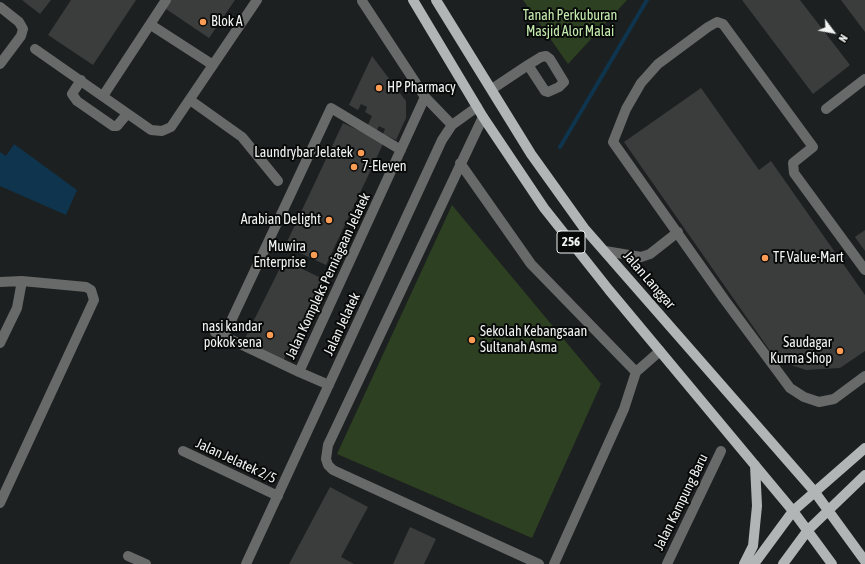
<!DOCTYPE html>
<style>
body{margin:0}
#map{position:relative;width:865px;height:564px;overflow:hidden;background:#1d2020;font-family:"Asap Condensed",sans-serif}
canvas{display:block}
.north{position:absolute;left:813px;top:12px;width:40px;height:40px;-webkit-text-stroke:3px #080a09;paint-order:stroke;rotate:122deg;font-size:11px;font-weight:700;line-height:16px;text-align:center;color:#f1f3f3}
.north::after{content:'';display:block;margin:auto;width:14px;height:18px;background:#f1f3f3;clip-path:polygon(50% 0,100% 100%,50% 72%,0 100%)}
</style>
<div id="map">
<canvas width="865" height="564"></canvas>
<div class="north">N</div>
</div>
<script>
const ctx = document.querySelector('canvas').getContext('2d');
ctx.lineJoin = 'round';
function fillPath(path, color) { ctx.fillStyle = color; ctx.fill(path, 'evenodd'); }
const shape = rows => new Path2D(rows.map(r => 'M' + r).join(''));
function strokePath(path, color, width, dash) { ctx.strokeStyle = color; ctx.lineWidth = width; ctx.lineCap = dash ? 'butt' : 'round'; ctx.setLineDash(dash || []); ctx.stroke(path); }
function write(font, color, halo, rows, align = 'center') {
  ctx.font = font + ' "Asap Condensed",sans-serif'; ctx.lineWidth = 4; ctx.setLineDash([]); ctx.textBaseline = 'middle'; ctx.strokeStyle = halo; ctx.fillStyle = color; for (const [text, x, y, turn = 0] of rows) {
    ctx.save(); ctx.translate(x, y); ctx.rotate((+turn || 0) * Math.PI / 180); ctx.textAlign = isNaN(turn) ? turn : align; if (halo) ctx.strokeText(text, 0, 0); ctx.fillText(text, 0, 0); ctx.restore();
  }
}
fillPath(shape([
 [523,0,627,0,568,64],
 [452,205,601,384,532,538,337,454]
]), '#2d4021');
fillPath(shape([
 [14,144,77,190,66,215,0,186,0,152,6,156]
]), '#0e354d');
strokePath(shape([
 [560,147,647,0]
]), '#0e354d', 4);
fillPath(shape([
 [22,0,51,0,40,14],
 [71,0,136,0,93,65,48,35],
 [168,0,235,0,209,38,163,7],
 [742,0,800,0,850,65,813,94],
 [841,0,865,0,865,32],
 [372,56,406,101,406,118,396,140,383,134,385,129,379,126,376,132,367,127,372,116,365,112,367,107,361,104,358,110,349,105],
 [701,88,759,170,771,161,865,295,865,351,840,368,806,370,791,365,775,358,624,142],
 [343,123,384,142,326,265,285,246],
 [865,230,865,251,855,237],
 [284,260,323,279,282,363,242,344],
 [330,487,368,507,341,557,354,564,289,564],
 [410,527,436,539,424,564,393,564]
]), '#3a3d3c');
strokePath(shape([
 [362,1,425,97,452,125],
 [0,7,19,22,23,29,21,36,0,64],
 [151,25,213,65],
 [35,49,151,130,162,131,171,127,257,0],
 [546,56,550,59,564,82,559,87,548,92,545,91,528,65,541,57,546,56],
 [81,80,72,94,77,101,113,126,117,126,127,114],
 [492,89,528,65],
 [103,96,166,0],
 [190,100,242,137,278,181],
 [826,109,865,79],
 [483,117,328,445,326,459,328,465,333,470,539,564],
 [460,163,531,264,636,372],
 [605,251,641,257,650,254,678,232],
 [865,270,794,173,793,163,813,147,723,24,717,22,708,27,658,64,641,83,626,109,613,142,724,299,790,388,804,397,819,402,834,399,865,376],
 [0,282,22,281,86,287,91,290,94,300,0,503],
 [215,332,299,372],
 [224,336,331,108,401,150],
 [0,343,17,308,22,281],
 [329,385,299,372,425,97],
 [183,451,278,496],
 [128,556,146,564],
 [246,564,442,140,452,125,477,107],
 [554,564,624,409,636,372,660,351],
 [667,564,721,451]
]), '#686a6a', 10);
strokePath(shape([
 [413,0,483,117,544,208,609,290,793,511,832,564],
 [436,0,531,154,584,228,814,491,865,561],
 [744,564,753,546,757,506,755,465],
 [754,564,793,511,865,448],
 [783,564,808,530,865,475]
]), '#b1b5b6', 10);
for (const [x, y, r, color] of [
 [203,22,4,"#fd9c55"],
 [379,88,4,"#fd9c55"],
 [361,153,4,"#fd9c55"],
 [354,167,4,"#fd9c55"],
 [329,220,4,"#fd9c55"],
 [314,255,4,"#fd9c55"],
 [765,258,4,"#fd9c55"],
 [270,335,4,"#fd9c55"],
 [472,340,4,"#fd9c55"],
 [840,351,4,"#fd9c55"]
]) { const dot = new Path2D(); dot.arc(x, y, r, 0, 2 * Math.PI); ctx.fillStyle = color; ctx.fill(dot); strokePath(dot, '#080a09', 1.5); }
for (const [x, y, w] of [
 [571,242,28]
]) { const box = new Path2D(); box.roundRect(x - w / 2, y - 11, w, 22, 3); ctx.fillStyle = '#080a09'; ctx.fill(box); strokePath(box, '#f1f3f3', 1); }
write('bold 13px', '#f1f3f3', null, [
 ["256",571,242]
]);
write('14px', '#c5ecaf', '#080a09', [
 ["Tanah Perkuburan",570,16],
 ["Masjid Alor Malai",570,32]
]);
write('14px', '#f1f3f3', '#080a09', [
 ["Blok A",211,22],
 ["HP Pharmacy",387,88],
 ["Laundrybar Jelatek",353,153,"right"],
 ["7-Eleven",362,167],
 ["Arabian Delight",321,220,"right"],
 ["Muwira",306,247,"right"],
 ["Enterprise",306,263,"right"],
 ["TF Value-Mart",773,258],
 ["nasi kandar",262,327,"right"],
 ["pokok sena",262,343,"right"],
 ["Sekolah Kebangsaan",480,332],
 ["Sultanah Asma",480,348],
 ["Saudagar",832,343,"right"],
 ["Kurma Shop",832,359,"right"]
], 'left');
write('14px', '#f1f3f3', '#080a09', [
 ["Jalan Kompleks Perniagaan Jelatek",328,276,-65],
 ["Jalan Langgar",649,280,49],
 ["Jalan Jelatek",342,324,-65],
 ["Jalan Jelatek 2/5",236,461,25],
 ["Jalan Kampung Baru",681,502,-64]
]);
</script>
